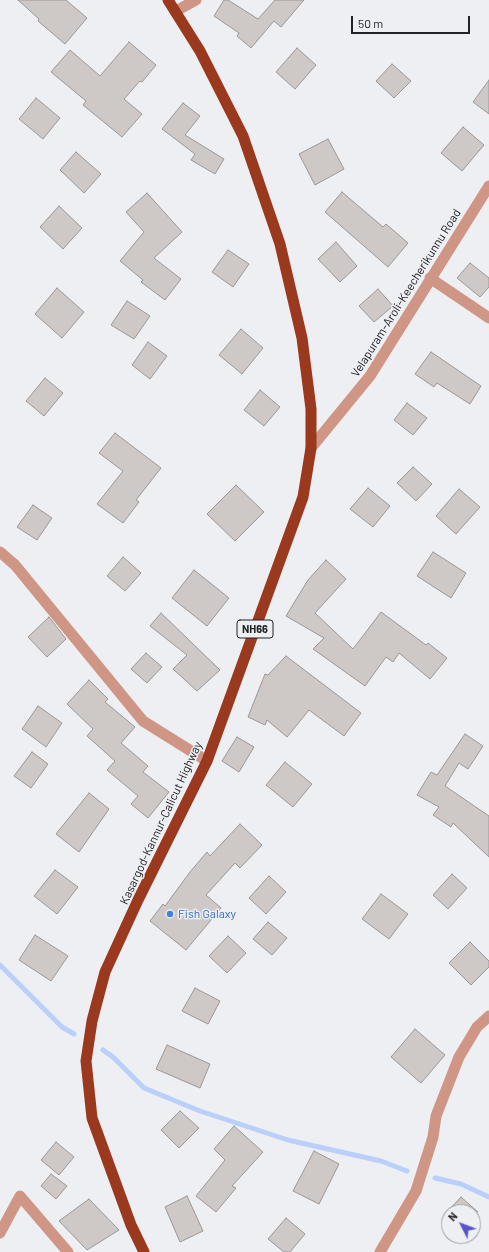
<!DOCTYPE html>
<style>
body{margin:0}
#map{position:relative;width:489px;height:1252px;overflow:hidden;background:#edeff3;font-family:Barlow,sans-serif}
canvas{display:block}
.north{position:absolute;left:441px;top:1204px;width:40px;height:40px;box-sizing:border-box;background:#edeff3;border:1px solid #9c9da1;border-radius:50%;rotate:312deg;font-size:11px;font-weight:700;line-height:16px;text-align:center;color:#222325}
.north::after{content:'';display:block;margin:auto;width:14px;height:18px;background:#5854cc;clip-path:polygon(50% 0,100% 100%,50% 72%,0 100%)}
.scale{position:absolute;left:351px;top:16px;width:119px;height:18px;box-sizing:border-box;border:2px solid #222325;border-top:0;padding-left:5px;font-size:12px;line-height:14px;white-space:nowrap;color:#222325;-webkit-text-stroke:3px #edeff3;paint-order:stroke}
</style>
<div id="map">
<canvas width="489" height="1252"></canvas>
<div class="north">N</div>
<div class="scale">50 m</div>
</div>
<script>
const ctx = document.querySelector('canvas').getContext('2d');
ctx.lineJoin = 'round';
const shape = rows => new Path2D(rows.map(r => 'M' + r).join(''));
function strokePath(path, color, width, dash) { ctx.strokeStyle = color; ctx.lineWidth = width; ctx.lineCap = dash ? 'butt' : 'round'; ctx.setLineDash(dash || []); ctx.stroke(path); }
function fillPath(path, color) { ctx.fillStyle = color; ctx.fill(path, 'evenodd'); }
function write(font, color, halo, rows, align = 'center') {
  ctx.font = font + ' Barlow,sans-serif'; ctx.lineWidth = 3; ctx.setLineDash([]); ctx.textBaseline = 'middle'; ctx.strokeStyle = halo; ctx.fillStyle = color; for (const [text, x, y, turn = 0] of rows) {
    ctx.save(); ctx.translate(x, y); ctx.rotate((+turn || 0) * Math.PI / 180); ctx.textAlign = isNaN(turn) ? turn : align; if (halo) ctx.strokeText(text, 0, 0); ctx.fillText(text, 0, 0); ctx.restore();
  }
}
strokePath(shape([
 [0,965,62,1027,74,1034],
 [103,1050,113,1057,144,1088,200,1111,288,1140,381,1161,407,1171],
 [435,1178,461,1184,489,1197]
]), '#bad0fa', 5);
const building = shape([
 [18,0,66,0,87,18,65,44,38,21,39,19,18,0],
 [224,0,228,0,258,19,275,0,304,0,281,27,274,21,251,48,237,36,239,33,214,16,224,0],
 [129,42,156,65,142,82,140,81,124,99,142,114,122,137,83,105,86,101,51,72,70,50,100,76,129,42],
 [297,48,316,65,295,89,276,72,297,48],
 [392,64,411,81,394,98,376,81,392,64],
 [489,80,489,114,473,102,489,80],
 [36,98,60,118,43,139,19,119,36,98],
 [183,103,200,116,185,135,224,159,215,174,191,160,195,154,162,129,183,103],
 [463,127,484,145,462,171,441,153,463,127],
 [328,139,344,169,315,185,299,154,328,139],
 [76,152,101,174,84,193,60,170,76,152],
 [342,192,383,227,386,224,408,243,388,267,325,212,342,192],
 [147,193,182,232,154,258,181,279,165,300,141,282,143,280,120,261,144,232,126,212,147,193],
 [59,206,82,228,63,249,40,227,59,206],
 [336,242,357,266,340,282,318,259,336,242],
 [228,250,249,264,233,287,212,272,228,250],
 [470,263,489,278,489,287,480,297,457,278,470,263],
 [57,288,84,312,62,338,35,314,57,288],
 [378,289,393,306,374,322,359,306,378,289],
 [127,301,150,316,134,339,111,325,127,301],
 [241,329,263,348,242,374,219,355,241,329],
 [148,342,167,356,150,379,132,365,148,342],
 [431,352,481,386,470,404,437,383,434,387,415,374,431,352],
 [45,378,63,393,44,416,26,401,45,378],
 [260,390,280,407,264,426,244,410,260,390],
 [407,403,427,418,413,435,394,420,407,403],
 [115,433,161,468,136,500,139,502,123,523,97,504,123,471,99,453,115,433],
 [413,467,432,484,416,501,397,483,413,467],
 [236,485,264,512,235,541,207,514,236,485],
 [368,488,390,506,373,527,350,509,368,488],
 [459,489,480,507,456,534,436,516,459,489],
 [33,505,52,518,37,540,17,527,33,505],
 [433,552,466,573,451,598,417,576,433,552],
 [123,557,141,573,125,591,107,576,123,557],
 [326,560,346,579,315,613,353,649,381,612,426,645,428,643,447,658,430,679,399,653,393,662,386,657,365,686,313,649,324,638,286,616,308,580,326,560],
 [194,570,229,598,207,626,172,598,194,570],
 [161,613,220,670,197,691,173,669,187,655,150,626,161,613],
 [49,617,66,639,47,657,28,637,49,617],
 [146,653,162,667,147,683,131,669,146,653],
 [286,656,361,713,344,736,309,710,287,737,267,720,265,725,248,717,265,674,268,675,286,656],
 [89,680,108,699,105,702,135,727,121,743,148,766,143,772,169,792,148,818,131,804,138,796,107,770,115,761,87,736,93,729,67,704,89,680],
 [38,706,62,723,46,747,22,729,38,706],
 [465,734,483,746,468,769,459,763,445,786,489,816,489,857,453,823,451,827,433,815,439,807,417,795,431,772,437,775,465,734],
 [237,737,254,747,239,772,222,761,237,737],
 [32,752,48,764,31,788,14,776,32,752],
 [285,762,312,784,293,807,266,785,285,762],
 [89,793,109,809,79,852,56,834,89,793],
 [240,824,262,845,240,868,235,863,206,895,221,908,186,950,150,921,163,904,165,906,190,872,207,852,210,856,240,824],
 [55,870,78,887,57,914,34,896,55,870],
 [452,874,467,888,448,909,433,895,452,874],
 [269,876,286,892,266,914,249,898,269,876],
 [381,894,408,914,389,939,362,919,381,894],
 [268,922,287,938,272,955,253,939,268,922],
 [35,935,68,956,51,981,19,960,35,935],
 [228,936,246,953,227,973,209,956,228,936],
 [470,942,489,961,489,967,471,985,449,963,470,942],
 [195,988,220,1001,208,1024,182,1011,195,988],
 [415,1029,445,1055,421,1083,391,1057,415,1029],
 [167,1045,210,1064,200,1088,156,1069,167,1045],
 [180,1111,199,1128,179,1148,161,1130,180,1111],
 [234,1126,263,1152,232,1186,236,1188,216,1212,196,1196,225,1160,214,1149,234,1126],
 [56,1142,74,1157,59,1175,41,1160,56,1142],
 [314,1151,339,1164,319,1204,293,1191,314,1151],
 [51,1174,67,1186,56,1199,41,1186,51,1174],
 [187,1196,203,1231,180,1242,165,1207,187,1196],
 [461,1197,478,1212,447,1212,461,1197],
 [89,1199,119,1230,87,1250,59,1221,89,1199],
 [286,1218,305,1234,290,1252,284,1252,268,1239,286,1218]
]);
fillPath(building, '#cec8c7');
strokePath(building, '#9c9796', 1);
strokePath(shape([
 [176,11,196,0],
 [430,278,489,318],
 [311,448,370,376,489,186],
 [0,552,15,565,143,721,207,761],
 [0,1233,20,1196,68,1252],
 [380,1252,416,1191,433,1137,436,1116,459,1057,477,1027,489,1016]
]), '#cf9585', 11);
strokePath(shape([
 [144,1252,131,1225,92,1118,86,1061,92,1021,105,972,138,900,207,761,303,497,311,448,311,409,302,338,280,244,243,136,200,51,168,0]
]), '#9a391e', 11);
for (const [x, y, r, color] of [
 [170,914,4,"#3f7fe0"]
]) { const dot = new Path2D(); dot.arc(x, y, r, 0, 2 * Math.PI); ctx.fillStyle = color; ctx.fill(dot); strokePath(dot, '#edeff3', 1.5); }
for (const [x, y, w] of [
 [255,629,36]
]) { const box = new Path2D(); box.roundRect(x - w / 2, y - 9, w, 18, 3); ctx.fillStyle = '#edeff3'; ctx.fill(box); strokePath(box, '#222325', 1); }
write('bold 11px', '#222325', null, [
 ["NH66",255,629]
]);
write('12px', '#222325', '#edeff3', [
 ["Velapuram-Aroli-Keecherikunnu Road",406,293,-58],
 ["Kasargod-Kannur-Calicut Highway",161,823,-65]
]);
write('12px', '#366cbe', '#edeff3', [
 ["Fish Galaxy",178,914]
], 'left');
</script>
